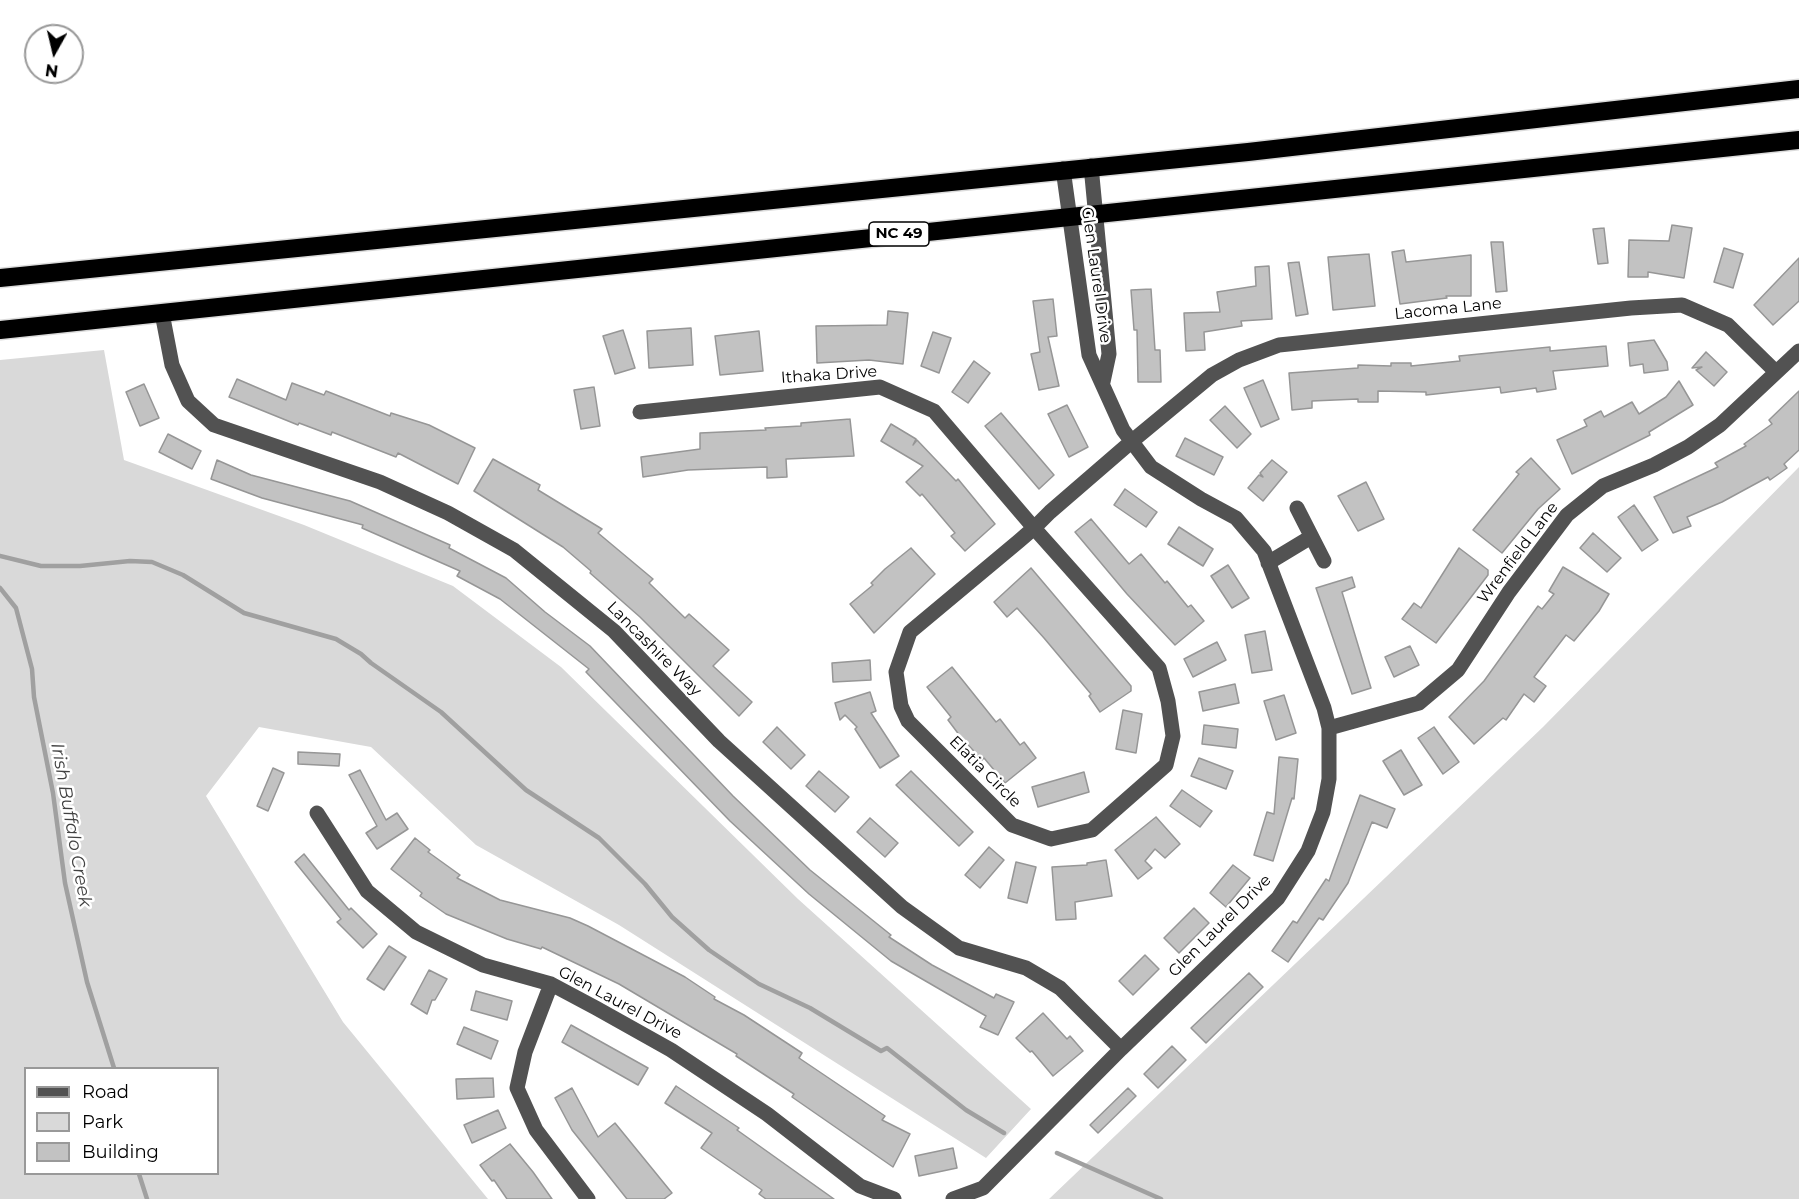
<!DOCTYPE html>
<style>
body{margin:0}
#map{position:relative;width:1799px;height:1199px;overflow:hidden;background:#fff;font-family:Montserrat,sans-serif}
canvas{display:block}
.legend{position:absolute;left:24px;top:1067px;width:195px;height:108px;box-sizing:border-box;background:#fff;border:2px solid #999;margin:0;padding:8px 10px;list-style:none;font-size:18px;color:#000}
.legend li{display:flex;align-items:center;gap:12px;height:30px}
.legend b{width:30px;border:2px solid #999}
.north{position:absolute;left:24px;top:24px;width:60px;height:60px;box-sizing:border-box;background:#fff;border:2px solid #999;border-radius:50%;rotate:188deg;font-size:16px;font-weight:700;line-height:24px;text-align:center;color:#000}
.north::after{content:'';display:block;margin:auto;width:21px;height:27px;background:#000;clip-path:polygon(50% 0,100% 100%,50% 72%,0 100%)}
</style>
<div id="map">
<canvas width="1799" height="1199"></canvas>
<ul class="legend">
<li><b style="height:8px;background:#525252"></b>Road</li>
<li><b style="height:16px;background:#d9d9d9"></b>Park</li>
<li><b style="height:16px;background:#c2c2c2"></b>Building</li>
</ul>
<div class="north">N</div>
</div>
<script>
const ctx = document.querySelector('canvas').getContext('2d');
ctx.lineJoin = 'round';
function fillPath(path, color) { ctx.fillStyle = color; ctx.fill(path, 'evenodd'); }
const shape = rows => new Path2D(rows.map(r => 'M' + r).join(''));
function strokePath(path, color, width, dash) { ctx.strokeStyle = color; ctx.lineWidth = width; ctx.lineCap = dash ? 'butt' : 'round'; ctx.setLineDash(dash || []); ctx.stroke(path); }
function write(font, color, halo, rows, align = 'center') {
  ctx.font = font + ' Montserrat,sans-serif'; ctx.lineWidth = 5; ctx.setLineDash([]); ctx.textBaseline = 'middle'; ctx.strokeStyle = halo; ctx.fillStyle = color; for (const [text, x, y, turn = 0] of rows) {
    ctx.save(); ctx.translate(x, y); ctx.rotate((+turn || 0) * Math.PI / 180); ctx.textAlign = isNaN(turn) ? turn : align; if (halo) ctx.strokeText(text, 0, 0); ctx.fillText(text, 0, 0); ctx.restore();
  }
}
fillPath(shape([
 [104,350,124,460,304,525,453,586,561,667,798,899,1031,1109,986,1158,619,925,476,845,371,747,259,727,206,796,343,1022,488,1199,0,1199,0,360],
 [26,1068,218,1068,218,1174,26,1174],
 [1799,467,1799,1199,1049,1199,1543,727]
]), '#d9d9d9');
strokePath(shape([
 [0,556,41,566,80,566,130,561,152,562,183,575,244,613,336,639,361,654,371,663,441,712,526,790,599,838,645,884,672,917,709,950,759,984,810,1008,881,1051,887,1048,966,1110,1004,1133],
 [0,588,16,608,32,669,34,697,53,793,65,883,87,982,114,1068],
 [1057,1153,1161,1199],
 [139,1174,147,1199]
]), '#a0a0a0', 4.5);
const building = shape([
 [1672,225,1692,228,1684,278,1648,272,1648,277,1628,277,1629,240,1669,241,1672,225],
 [1604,228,1608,263,1598,264,1593,229,1604,228],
 [1491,242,1503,242,1507,291,1496,292,1491,242],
 [1724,248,1743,254,1733,288,1714,282,1724,248],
 [1404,250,1406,262,1471,255,1471,296,1446,296,1447,298,1400,304,1392,252,1404,250],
 [1369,254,1375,306,1333,310,1328,257,1369,254],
 [1799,258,1799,301,1773,325,1754,305,1799,258],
 [1299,262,1308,314,1296,316,1288,263,1299,262],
 [1269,266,1272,319,1241,321,1242,326,1204,332,1205,350,1186,351,1184,313,1220,312,1217,292,1256,286,1255,267,1269,266],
 [1151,289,1155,350,1160,350,1161,382,1138,382,1137,330,1134,330,1131,290,1151,289],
 [1053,299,1057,336,1048,337,1059,386,1039,390,1031,354,1040,352,1033,301,1053,299],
 [888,311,908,313,903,364,869,360,817,363,816,326,887,325,888,311],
 [691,328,693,365,649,368,647,331,691,328],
 [623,330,635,368,615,374,603,336,623,330],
 [759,331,763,371,720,375,715,336,759,331],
 [933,332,951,338,939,373,921,366,933,332],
 [1654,340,1667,362,1668,370,1644,373,1643,364,1630,366,1628,343,1654,340],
 [1606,346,1608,366,1553,371,1556,389,1537,392,1536,388,1501,393,1500,387,1426,395,1426,392,1378,391,1378,402,1358,402,1358,399,1312,401,1312,408,1292,410,1289,373,1358,368,1358,365,1391,366,1391,363,1411,363,1411,366,1460,361,1459,356,1550,347,1550,351,1606,346],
 [1706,352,1727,372,1714,386,1696,370,1702,367,1692,368,1706,352],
 [974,361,990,373,968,403,952,392,974,361],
 [237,379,286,400,292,383,324,395,326,391,390,416,391,413,429,425,475,448,458,484,398,453,396,457,332,432,331,435,299,423,298,425,229,397,237,379],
 [1263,380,1279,419,1261,427,1244,388,1263,380],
 [1679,381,1693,405,1649,432,1650,435,1572,474,1557,440,1587,426,1584,420,1601,411,1604,417,1632,402,1639,414,1666,397,1679,381],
 [144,384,159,418,140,426,126,392,144,384],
 [594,387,600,426,581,429,574,390,594,387],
 [1799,391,1799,450,1784,464,1787,468,1770,480,1768,477,1722,502,1687,517,1691,526,1673,533,1654,497,1718,467,1715,463,1746,446,1744,444,1772,424,1769,420,1799,391],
 [1067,405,1088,447,1069,457,1048,414,1067,405],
 [1225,406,1251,434,1237,448,1210,420,1225,406],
 [1001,413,1054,475,1039,489,985,426,1001,413],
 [850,419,854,456,786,459,787,477,767,478,767,467,688,470,643,477,641,457,700,449,700,433,766,430,765,428,801,426,801,423,850,419],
 [891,424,916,439,913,445,917,440,956,481,958,479,995,524,965,551,951,536,955,533,922,494,920,496,906,482,923,466,881,441,891,424],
 [168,434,201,451,192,469,159,452,168,434],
 [1185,438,1223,457,1214,475,1176,456,1185,438],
 [1531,458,1560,489,1538,509,1502,553,1473,530,1519,474,1516,472,1531,458],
 [493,459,540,485,538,490,602,529,598,533,653,579,649,583,685,618,689,614,729,650,713,666,752,702,739,716,640,617,590,573,591,571,563,547,474,491,493,459],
 [217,460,251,475,350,501,450,545,449,548,506,578,545,612,590,646,733,796,810,870,891,935,889,937,932,965,994,998,996,994,1014,1002,998,1035,980,1027,986,1016,891,961,809,894,730,821,586,672,589,669,500,599,457,576,460,571,362,528,363,525,262,498,211,479,217,460],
 [1272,460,1287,472,1263,501,1248,488,1259,475,1263,477,1260,473,1272,460],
 [1366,482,1384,519,1358,531,1338,496,1366,482],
 [1125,489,1157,512,1146,527,1114,505,1125,489],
 [1634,505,1658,540,1642,551,1618,517,1634,505],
 [1091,519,1129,564,1141,554,1165,583,1167,581,1188,607,1191,605,1204,621,1175,645,1127,594,1075,532,1091,519],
 [1179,527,1213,549,1203,566,1168,544,1179,527],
 [1593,533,1621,558,1607,572,1580,548,1593,533],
 [911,548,935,574,874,633,850,604,873,585,871,583,885,569,911,548],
 [1459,548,1488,570,1488,575,1436,643,1402,619,1414,603,1421,608,1459,548],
 [1228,565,1249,598,1232,608,1211,576,1228,565],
 [1563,567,1609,594,1599,611,1574,641,1566,635,1534,677,1546,686,1534,702,1524,694,1506,720,1503,718,1474,744,1449,717,1484,681,1538,606,1542,609,1554,594,1549,591,1563,567],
 [1031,568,1131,686,1131,691,1100,712,1089,696,1091,694,1044,638,1017,608,1007,617,994,602,1031,568],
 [1352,577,1355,587,1342,592,1371,688,1352,694,1316,588,1352,577],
 [1265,631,1272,670,1252,673,1245,635,1265,631],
 [1217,642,1226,660,1193,677,1184,659,1217,642],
 [1410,646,1419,665,1394,677,1385,657,1410,646],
 [870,660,871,680,833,682,832,663,870,660],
 [952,667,996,722,1000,719,1020,745,1024,742,1036,758,1005,783,984,758,982,760,960,736,948,720,951,717,927,687,952,667],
 [1235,684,1239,703,1203,711,1199,692,1235,684],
 [870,692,876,711,871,713,899,756,880,768,855,729,857,727,845,715,840,720,835,703,870,692],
 [1284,695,1296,733,1276,740,1264,701,1284,695],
 [1123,710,1142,714,1136,753,1116,749,1123,710],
 [1204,725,1238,729,1236,748,1202,744,1204,725],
 [777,727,805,755,791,769,763,742,777,727],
 [1434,727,1459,762,1443,774,1418,738,1434,727],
 [1401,750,1422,785,1404,795,1383,761,1401,750],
 [298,752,340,754,339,766,298,764,298,752],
 [1279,757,1298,759,1294,799,1292,798,1273,861,1254,855,1267,812,1274,814,1279,757],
 [1199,758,1233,771,1226,789,1191,776,1199,758],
 [273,768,284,773,268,811,257,806,273,768],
 [360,770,386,820,397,813,408,829,377,849,366,833,377,826,349,775,360,770],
 [819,771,849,797,835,812,806,786,819,771],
 [911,771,973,832,959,846,896,785,911,771],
 [1084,772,1089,792,1038,807,1032,787,1084,772],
 [1182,790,1212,811,1200,827,1170,806,1182,790],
 [1360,795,1395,809,1387,828,1372,822,1348,883,1323,920,1319,918,1288,962,1272,951,1293,921,1297,923,1326,879,1329,881,1360,795],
 [1156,817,1180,844,1165,858,1155,849,1145,861,1152,868,1138,879,1115,850,1156,817],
 [870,818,898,843,885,857,857,832,870,818],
 [415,838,430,850,428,852,460,875,457,878,500,900,570,918,588,926,685,977,715,997,714,999,744,1015,802,1053,799,1058,885,1116,882,1120,910,1134,893,1167,792,1097,794,1094,736,1056,737,1054,619,984,542,947,541,949,507,939,446,914,420,896,422,893,391,869,415,838],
 [989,847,1004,860,980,888,965,875,989,847],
 [304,854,349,910,351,908,377,934,363,948,337,922,341,919,295,862,304,854],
 [1106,860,1112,896,1075,902,1076,919,1056,920,1052,867,1087,865,1087,863,1106,860],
 [1016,862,1036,867,1027,903,1008,898,1016,862],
 [1233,865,1250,878,1226,907,1210,893,1233,865],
 [1194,908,1209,923,1179,953,1164,938,1194,908],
 [389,946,406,957,384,990,367,979,389,946],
 [1145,955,1159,969,1133,995,1119,981,1145,955],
 [429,970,447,979,435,1000,432,1000,427,1014,411,1004,429,970],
 [1249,973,1263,987,1206,1043,1191,1028,1249,973],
 [476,991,512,1001,507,1020,471,1010,476,991],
 [1043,1013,1067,1039,1070,1036,1083,1051,1053,1076,1032,1051,1030,1052,1016,1038,1043,1013],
 [571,1025,648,1068,638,1085,562,1042,571,1025],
 [464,1027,498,1041,491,1059,457,1044,464,1027],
 [1172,1046,1186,1060,1158,1088,1144,1074,1172,1046],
 [493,1078,494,1097,457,1099,456,1079,493,1078],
 [676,1086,739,1128,737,1130,834,1199,766,1199,759,1194,762,1190,701,1148,712,1133,665,1103,676,1086],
 [572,1088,598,1137,615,1123,672,1193,664,1199,627,1199,572,1130,555,1098,572,1088],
 [1128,1088,1136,1096,1098,1133,1090,1125,1128,1088],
 [498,1110,506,1128,472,1143,464,1125,498,1110],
 [510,1144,533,1172,552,1199,507,1199,494,1180,492,1181,480,1165,510,1144],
 [953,1148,957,1168,919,1176,915,1156,953,1148]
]);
fillPath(building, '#c2c2c2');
strokePath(building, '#969696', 1.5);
const highway = shape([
 [0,278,1248,152,1799,89],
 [0,330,1799,140]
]);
strokePath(highway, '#dbdbdb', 21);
strokePath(shape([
 [1091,166,1109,354,1103,382],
 [162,313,172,365,188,401,214,425,380,482,448,513,514,550,614,631,719,741,902,907,959,948,1026,968,1060,988,1121,1049],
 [640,412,880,387,934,411,1034,528,1159,668,1168,701,1173,736,1166,765,1092,830,1051,839,1012,825,908,721,901,706,896,672,910,632,1019,541,1034,528,1050,512,1131,442,1212,375,1239,360,1279,345,1631,308,1682,305,1728,325,1776,372],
 [1297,508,1324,561],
 [1268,563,1311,537],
 [1329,728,1419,703,1458,670,1509,592,1567,515,1603,486,1654,465,1688,447,1720,425,1799,351],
 [317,813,367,891,416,932,483,965,551,984,596,1008,671,1050,767,1114,860,1186,894,1199],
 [551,984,525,1052,517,1088,536,1130,588,1199],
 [953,1199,983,1188,1121,1049,1278,898,1308,851,1323,812,1329,779,1329,728,1324,708,1264,551,1236,518,1201,499,1151,467,1123,430,1089,355,1063,169]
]), '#525252', 15);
strokePath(highway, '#000', 18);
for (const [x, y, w] of [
 [899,234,60]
]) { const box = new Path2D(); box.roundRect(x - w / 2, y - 12, w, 24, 4.5); ctx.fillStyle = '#fff'; ctx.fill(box); strokePath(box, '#000', 1.5); }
write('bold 15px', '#000', null, [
 ["NC 49",899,234]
]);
write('16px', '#000', '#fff', [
 ["Glen Laurel Drive",1096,275,82],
 ["Lacoma Lane",1448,309,-6],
 ["Ithaka Drive",829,375,-4],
 ["Wrenfield Lane",1518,553,-53],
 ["Lancashire Way",654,649,45],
 ["Elatia Circle",985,772,45],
 ["Glen Laurel Drive",1220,926,-45],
 ["Glen Laurel Drive",620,1003,28]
]);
write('italic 18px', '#414141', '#fff', [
 ["Irish Buffalo Creek",71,825,80]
]);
</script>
